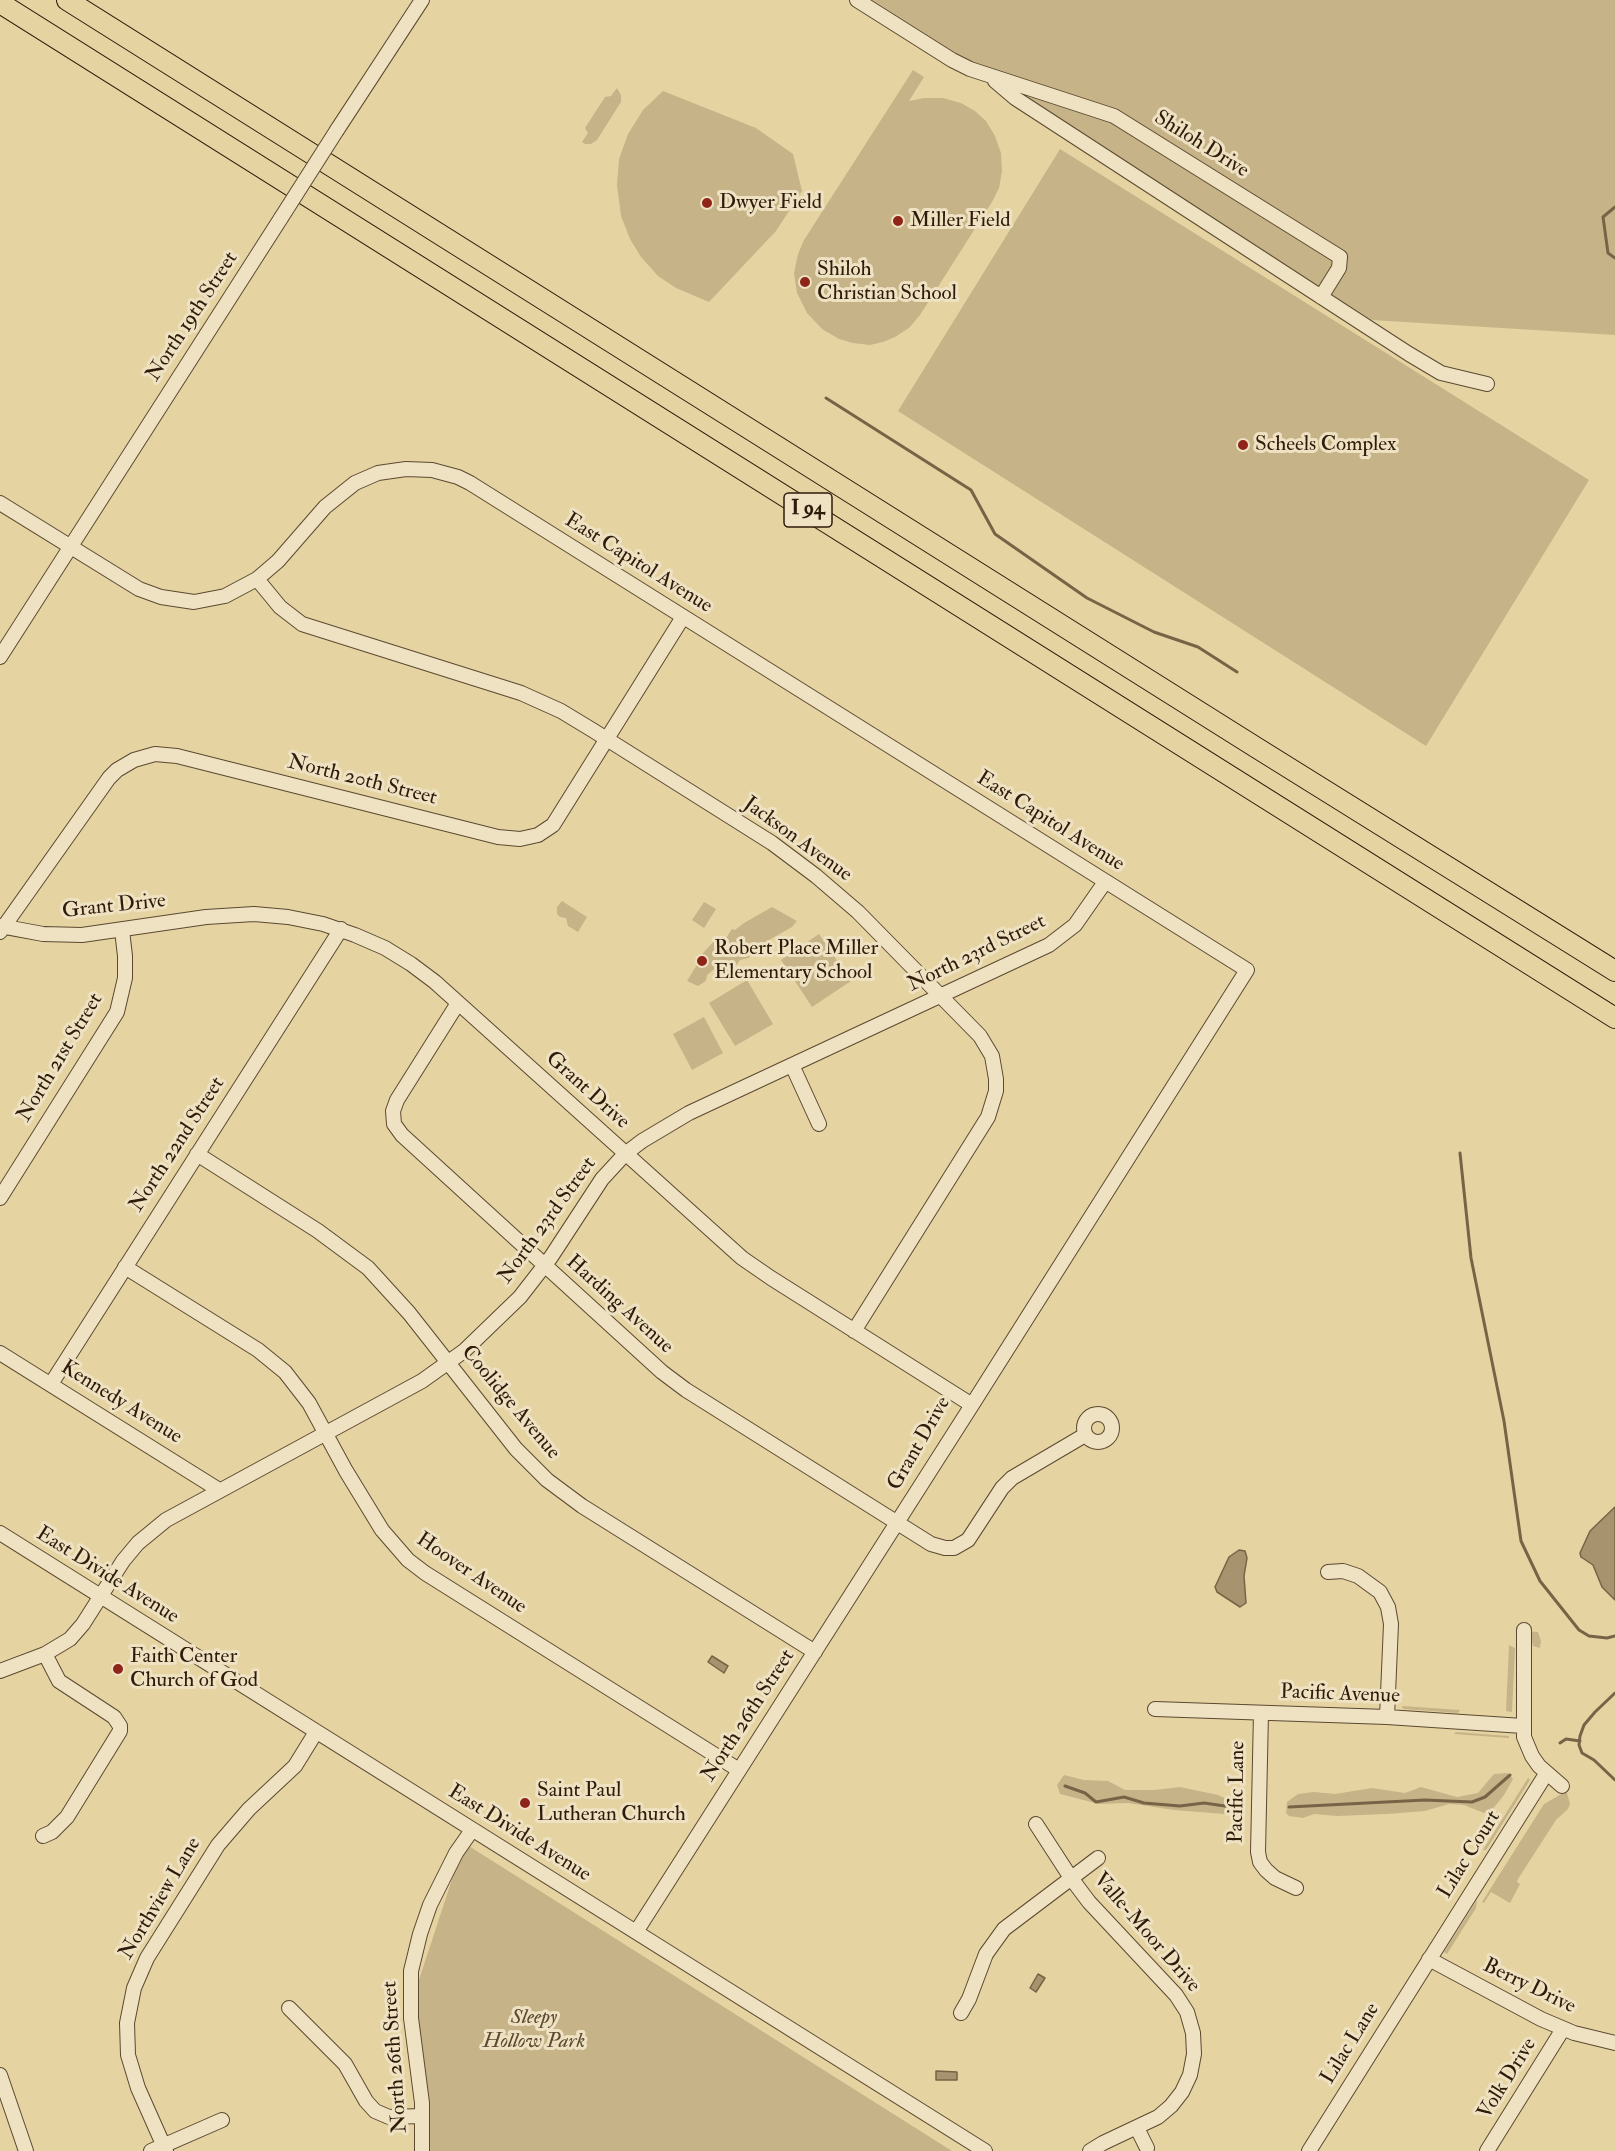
<!DOCTYPE html>
<style>
body{margin:0}
canvas{display:block;background:#e5d3a2}
</style>
<canvas width="1615" height="2151"></canvas>
<script>
const ctx = document.querySelector('canvas').getContext('2d');
ctx.lineJoin = 'round';
function fillPath(path, color) { ctx.fillStyle = color; ctx.fill(path, 'evenodd'); }
const shape = rows => new Path2D(rows.map(r => 'M' + r).join(''));
function strokePath(path, color, width, dash) { ctx.strokeStyle = color; ctx.lineWidth = width; ctx.lineCap = dash ? 'butt' : 'round'; ctx.setLineDash(dash || []); ctx.stroke(path); }
function write(font, color, halo, rows, align = 'center') {
  ctx.font = font + ' "IM FELL Double Pica",serif'; ctx.lineWidth = 6; ctx.setLineDash([]); ctx.textBaseline = 'middle'; ctx.strokeStyle = halo; ctx.fillStyle = color; for (const [text, x, y, turn = 0] of rows) {
    ctx.save(); ctx.translate(x, y); ctx.rotate((+turn || 0) * Math.PI / 180); ctx.textAlign = isNaN(turn) ? turn : align; if (halo) ctx.strokeText(text, 0, 0); ctx.fillText(text, 0, 0); ctx.restore();
  }
}
fillPath(shape([
 [873,0,1615,0,1615,335,1372,320],
 [913,70,924,77,909,101,924,98,943,98,961,103,975,111,986,121,995,136,1001,153,1002,171,999,188,992,202,920,315,909,328,895,337,883,342,870,345,853,343,839,339,822,329,807,313,797,293,794,273,798,254,804,240],
 [617,88,621,95,621,102,597,140,591,144,585,144,582,142,588,133,585,128,605,97,611,96],
 [663,91,756,128,793,154,802,191,776,231,709,302,676,288,658,276,641,257,630,239,621,216,617,185,619,159,628,134,643,110],
 [1060,149,1589,480,1426,746,898,411],
 [562,901,587,917,578,932,568,926,566,918,560,917,557,914,557,907],
 [704,902,716,909,704,928,692,920],
 [772,907,797,921,792,927,769,940,748,958,740,960,732,971,726,973,713,970,707,975,706,981,698,986,687,981,698,963,696,961,713,942,726,938,732,929,735,930,744,923],
 [819,934,851,981,812,1007,781,960],
 [747,980,773,1024,735,1046,709,1003],
 [704,1017,723,1053,692,1070,673,1034],
 [1526,1631,1538,1632,1541,1641,1540,1648,1533,1646,1531,1636],
 [1509,1645,1515,1648,1512,1712,1506,1711],
 [1402,1706,1460,1710,1458,1713,1403,1709],
 [1456,1732,1509,1736,1509,1738,1454,1734],
 [1508,1773,1513,1779,1504,1795,1492,1810,1484,1813,1464,1805,1449,1804,1425,1811,1387,1814,1337,1816,1314,1814,1303,1818,1289,1816,1286,1813,1287,1802,1298,1794,1314,1792,1335,1794,1372,1788,1405,1793,1421,1787,1457,1797,1478,1793,1494,1774],
 [1064,1775,1084,1780,1108,1781,1125,1790,1154,1790,1180,1787,1218,1795,1227,1799,1232,1809,1224,1814,1174,1810,1128,1803,1099,1804,1060,1794,1057,1785],
 [1528,1778,1530,1780,1486,1850,1483,1850],
 [1565,1792,1567,1793,1570,1804,1568,1809,1556,1820,1518,1879,1517,1882,1520,1884,1510,1903,1491,1892,1484,1903,1482,1902,1544,1804],
 [464,1843,952,2151,422,2151,410,2007],
 [1477,1900,1476,1908,1447,1954,1444,1952]
]), '#c6b488');
const water = shape([
 [1615,1507,1615,1600,1602,1587,1593,1565,1581,1557,1580,1553,1590,1531,1615,1507],
 [1239,1550,1245,1551,1247,1558,1244,1576,1246,1603,1240,1607,1217,1592,1215,1587,1229,1557,1239,1550],
 [712,1656,728,1666,724,1673,708,1662,712,1656],
 [1038,1974,1045,1978,1036,1992,1030,1988,1038,1974],
 [936,2071,957,2072,957,2080,936,2080,936,2071]
]);
fillPath(water, '#a7946e');
strokePath(water, '#776446', 1.5);
strokePath(shape([
 [1615,207,1603,217,1608,253,1615,258],
 [826,398,971,490,995,534,1087,598,1154,632,1198,647,1237,672],
 [1460,1153,1471,1258,1504,1421,1521,1541,1540,1581,1579,1630,1589,1636,1607,1638,1615,1636],
 [1615,1693,1595,1712,1584,1725,1580,1736,1579,1745,1582,1753,1594,1760,1615,1780],
 [1560,1743,1566,1739,1580,1741],
 [1065,1786,1085,1793,1096,1802,1124,1797,1144,1803,1180,1806,1204,1803,1232,1807],
 [1289,1807,1425,1800,1472,1802,1485,1797,1510,1775]
]), '#776446', 3);
const minor = shape([
 [857,0,952,60,970,69,1114,116,1340,257,1339,268,1321,297],
 [995,81,1015,98,1409,354,1441,373,1487,384],
 [337,130,422,0],
 [0,503,139,589,161,597,194,602,225,596,257,579,278,561,325,507,355,483,378,473,406,469,432,470,458,477,470,483,1247,970,972,1405],
 [257,579,280,607,302,624,521,693,561,711,594,731,772,843,816,876,858,912,980,1036,992,1056,996,1079,996,1091,988,1117,854,1331],
 [0,657,281,218],
 [0,926,43,934,82,935,206,917,254,914,288,917,323,924,355,935,385,948,411,964,435,982,742,1258,771,1278,972,1405,636,1932],
 [0,932,109,778,117,770,134,760,155,754,177,756,498,837,520,839,538,835,553,825,683,617],
 [458,1003,397,1100,393,1111,394,1124,402,1135,493,1218,662,1372,686,1390,931,1544,945,1548,954,1548,968,1540,1002,1488,1012,1478,1085,1435],
 [792,1065,819,1124],
 [197,1154,318,1231,368,1268,409,1313,516,1449,547,1480,582,1506,815,1652],
 [0,1198,117,1012,125,978,125,956,122,930],
 [125,1267,258,1350,285,1372,309,1403,346,1471,382,1530,408,1560,425,1573,739,1770],
 [0,1353,219,1490],
 [51,1384,341,929],
 '1084 1428a14 14 0 1 1 28 0a14 14 0 1 1-28 0Z',
 [0,1533,985,2151],
 [1328,1572,1343,1571,1358,1576,1380,1592,1388,1607,1391,1624,1387,1717],
 [1524,1630,1524,1737,1532,1756,1539,1766,1562,1786],
 [0,1671,45,1654,70,1639,83,1624,123,1561,138,1543,166,1520,422,1381,464,1351,520,1297,551,1257,602,1179,625,1154,642,1141,689,1113,1049,945,1075,925,1105,882],
 [1155,1709,1387,1717,1523,1726],
 [1261,1713,1258,1852,1260,1862,1266,1870,1275,1878,1296,1888],
 [1036,1824,1071,1878,1089,1902,1176,1995,1187,2012,1193,2033,1194,2054,1190,2075,1182,2092,1171,2106,1158,2117,1103,2143,1090,2151],
 [43,1836,52,1832,67,1817,120,1731,120,1726,114,1717,59,1681,45,1654],
 [1429,1959,1541,2019,1574,2033,1615,2043],
 [289,2008,345,2064,366,2101,375,2111,389,2117,422,2116],
 [961,2013,969,1999,986,1954,1004,1929,1098,1858],
 [0,2075,26,2151],
 [1137,2128,1147,2148],
 [151,2151,222,2120],
 [166,2151,138,2088,128,2055,127,2023,134,1988,147,1958,218,1845,249,1809,295,1766,316,1732],
 [422,2151,422,2103,411,2018,411,1971,420,1934,430,1905,456,1853,472,1830],
 [1309,2151,1546,1774],
 [1487,2151,1563,2029]
]);
const highway = shape([
 [67,0,1257,748,1615,971],
 [0,3,1615,1018]
]);
strokePath(minor, '#5c4930', 16);
strokePath(highway, '#2f1b0a', 22);
strokePath(minor, '#eee2c3', 14);
strokePath(highway, '#e5d3a2', 20);
const minorBridge = shape([
 [281,218,337,130]
]);
strokePath(minorBridge, '#5c4930', 16, []);
strokePath(minorBridge, '#eee2c3', 14);
for (const [x, y, r, color] of [
 [707,203,6,"#8f2418"],
 [898,221,6,"#8f2418"],
 [805,282,6,"#8f2418"],
 [1243,445,6,"#8f2418"],
 [702,961,6,"#8f2418"],
 [118,1669,6,"#8f2418"],
 [525,1803,6,"#8f2418"]
]) { const dot = new Path2D(); dot.arc(x, y, r, 0, 2 * Math.PI); ctx.fillStyle = color; ctx.fill(dot); strokePath(dot, '#eee2c3', 2); }
for (const [x, y, w] of [
 [808,510,48]
]) { const box = new Path2D(); box.roundRect(x - w / 2, y - 17, w, 34, 4.5); ctx.fillStyle = '#eee2c3'; ctx.fill(box); strokePath(box, '#2f1b0a', 1.5); }
write('bold 20px', '#2f1b0a', null, [
 ["I 94",808,510]
]);
write('21px', '#2f1b0a', '#eee2c3', [
 ["Shiloh Drive",1201,145,32],
 ["North 19th Street",193,317,-57],
 ["East Capitol Avenue",638,564,32],
 ["North 20th Street",362,781,14],
 ["East Capitol Avenue",1050,822,32],
 ["Jackson Avenue",797,840,36],
 ["Grant Drive",114,907,-6],
 ["North 23rd Street",977,954,-26],
 ["North 21st Street",61,1058,-59],
 ["Grant Drive",587,1091,42],
 ["North 22nd Street",178,1145,-57],
 ["North 23rd Street",548,1221,-54],
 ["Harding Avenue",619,1305,42],
 ["Kennedy Avenue",121,1403,32],
 ["Coolidge Avenue",510,1403,50],
 ["Grant Drive",920,1444,-60],
 ["Hoover Avenue",471,1574,34],
 ["East Divide Avenue",107,1576,32],
 ["Pacific Avenue",1340,1695,2],
 ["North 26th Street",749,1716,-57],
 ["Pacific Lane",1238,1792,-89],
 ["East Divide Avenue",519,1834,32],
 ["Lilac Court",1470,1855,-58],
 ["Northview Lane",161,1899,-59],
 ["Valle-Moor Drive",1146,1933,49],
 ["Berry Drive",1529,1987,26],
 ["Lilac Lane",1351,2044,-58],
 ["North 26th Street",396,2057,-94],
 ["Volk Drive",1508,2079,-58]
]);
write('21px', '#2f1b0a', '#eee2c3', [
 ["Dwyer Field",719,203],
 ["Miller Field",910,221],
 ["Shiloh",817,270],
 ["Christian School",817,294],
 ["Scheels Complex",1255,445],
 ["Robert Place Miller",714,949],
 ["Elementary School",714,973],
 ["Faith Center",130,1657],
 ["Church of God",130,1681],
 ["Saint Paul",537,1791],
 ["Lutheran Church",537,1815]
], 'left');
write('italic 21px', '#5c4930', '#eee2c3', [
 ["Sleepy",534,2018],
 ["Hollow Park",534,2042]
]);
</script>
